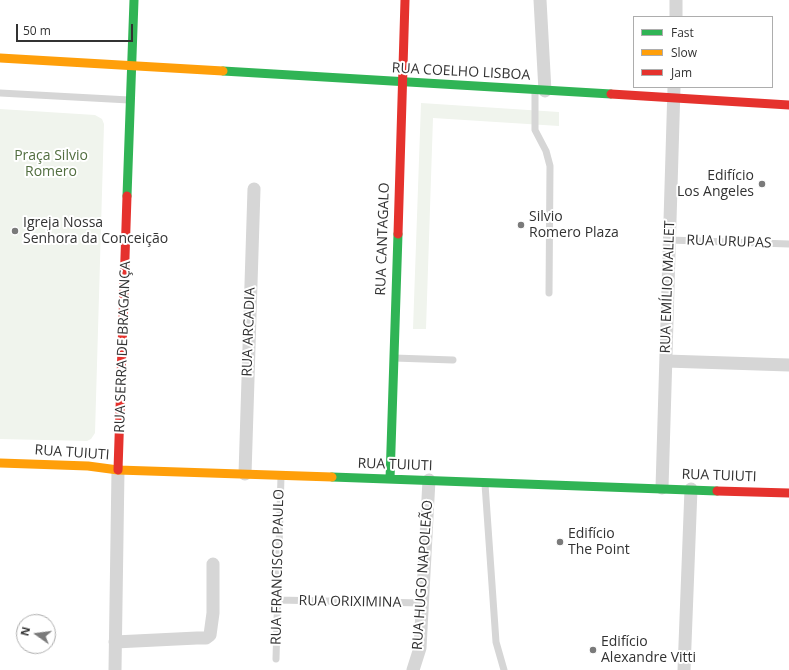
<!DOCTYPE html>
<meta charset="utf-8">
<style>
body{margin:0}
#map{position:relative;width:789px;height:670px;overflow:hidden;background:#fff;font-family:"Open Sans",sans-serif}
canvas{display:block}
.legend{position:absolute;left:633px;top:16px;width:140px;height:72px;box-sizing:border-box;background:#fff;border:1px solid #adadad;margin:0;padding:5px 7px;list-style:none;font-size:12px;color:#323232}
.legend li{display:flex;align-items:center;gap:8px;height:20px}
.legend b{width:20px;border:1px solid #adadad}
.north{position:absolute;left:16px;top:614px;width:40px;height:40px;box-sizing:border-box;background:#fff;border:1px solid #adadad;border-radius:50%;rotate:284deg;font-size:11px;font-weight:700;line-height:16px;text-align:center;color:#323232}
.north::after{content:'';display:block;margin:auto;width:14px;height:18px;background:#7a7a7a;clip-path:polygon(50% 0,100% 100%,50% 72%,0 100%)}
.scale{position:absolute;left:16px;top:24px;width:117px;height:18px;box-sizing:border-box;border:2px solid #323232;border-top:0;padding-left:5px;font-size:12px;line-height:14px;white-space:nowrap;color:#323232;-webkit-text-stroke:3px #fff;paint-order:stroke}
</style>
<div id="map">
<canvas width="789" height="670"></canvas>
<ul class="legend">
<li><b style="height:5px;background:#30b455"></b>Fast</li>
<li><b style="height:5px;background:#ff9f0a"></b>Slow</li>
<li><b style="height:5px;background:#e5322d"></b>Jam</li>
</ul>
<div class="north">N</div>
<div class="scale">50 m</div>
</div>
<script>
const ctx = document.querySelector('canvas').getContext('2d');
ctx.lineJoin = 'round';
function fillPath(path, color) { ctx.fillStyle = color; ctx.fill(path, 'evenodd'); }
const shape = rows => new Path2D(rows.map(r => 'M' + r).join(''));
function strokePath(path, color, width, dash) { ctx.strokeStyle = color; ctx.lineWidth = width; ctx.lineCap = dash ? 'butt' : 'round'; ctx.setLineDash(dash || []); ctx.stroke(path); }
function write(font, color, halo, rows, align = 'center') {
  ctx.font = font + ' "Open Sans",sans-serif'; ctx.lineWidth = 4; ctx.setLineDash([]); ctx.textBaseline = 'middle'; ctx.strokeStyle = halo; ctx.fillStyle = color; for (const [text, x, y, turn = 0] of rows) {
    ctx.save(); ctx.translate(x, y); ctx.rotate((+turn || 0) * Math.PI / 180); ctx.textAlign = isNaN(turn) ? turn : align; if (halo) ctx.strokeText(text, 0, 0); ctx.fillText(text, 0, 0); ctx.restore();
  }
}
fillPath(shape([
 [421,103,559,112,559,126,433,118,426,329,413,329],
 [0,109,95,115,102,119,104,124,95,433,91,439,87,441,0,439]
]), '#f0f4ed');
strokePath(shape([
 [535,90,535,130,546,151,550,166,549,293],
 [0,93,129,100],
 [669,240,789,244],
 [394,358,453,360],
 [485,484,496,642,504,670],
 [277,600,423,603],
 [276,659,281,476]
]), '#d6d6d6', 7);
strokePath(shape([
 [540,0,545,91],
 [676,17,676,0],
 [666,361,789,365],
 [245,474,254,189],
 [662,488,674,87],
 [115,642,197,638,206,638,210,635,213,613,213,564],
 [115,670,118,470],
 [413,670,420,648,429,480],
 [684,670,691,489]
]), '#d6d6d6', 13);
strokePath(shape([
 [223,71,611,94],
 [127,196,134,0],
 [332,477,717,491],
 [390,479,398,234]
]), '#30b455', 9);
strokePath(shape([
 [0,58,223,71],
 [0,463,88,466,118,470,332,477]
]), '#ff9f0a', 9);
strokePath(shape([
 [611,94,789,105],
 [398,234,405,0],
 [118,470,127,196],
 [717,491,789,493]
]), '#e5322d', 9);
for (const [x, y, r, color] of [
 [762,184,4,"#7a7a7a"],
 [521,225,4,"#7a7a7a"],
 [15,231,4,"#7a7a7a"],
 [560,542,4,"#7a7a7a"],
 [593,650,4,"#7a7a7a"]
]) { const dot = new Path2D(); dot.arc(x, y, r, 0, 2 * Math.PI); ctx.fillStyle = color; ctx.fill(dot); strokePath(dot, '#fff', 1.5); }
write('14px', '#323232', '#fff', [
 ["RUA COELHO LISBOA",461,72,3],
 ["RUA CANTAGALO",383,239,-88],
 ["RUA URUPAS",729,242,2],
 ["RUA EMÍLIO MALLET",668,287,-88],
 ["RUA ARCADIA",249,332,-88],
 ["RUA SERRA DE BRAGANÇA",123,347,-88],
 ["RUA TUIUTI",72,453,4],
 ["RUA TUIUTI",395,465,2],
 ["RUA TUIUTI",719,476,2],
 ["RUA FRANCISCO PAULO",278,567,-89],
 ["RUA HUGO NAPOLEÃO",423,575,-86],
 ["RUA ORIXIMINA",350,602,1]
]);
write('14px', '#526e40', '#fff', [
 ["Praça Silvio",51,156],
 ["Romero",51,172]
]);
write('14px', '#323232', '#fff', [
 ["Edifício",754,176,"right"],
 ["Los Angeles",754,192,"right"],
 ["Silvio",529,217],
 ["Romero Plaza",529,233],
 ["Igreja Nossa",23,223],
 ["Senhora da Conceição",23,239],
 ["Edifício",568,534],
 ["The Point",568,550],
 ["Edifício",601,642],
 ["Alexandre Vitti",601,658]
], 'left');
</script>
